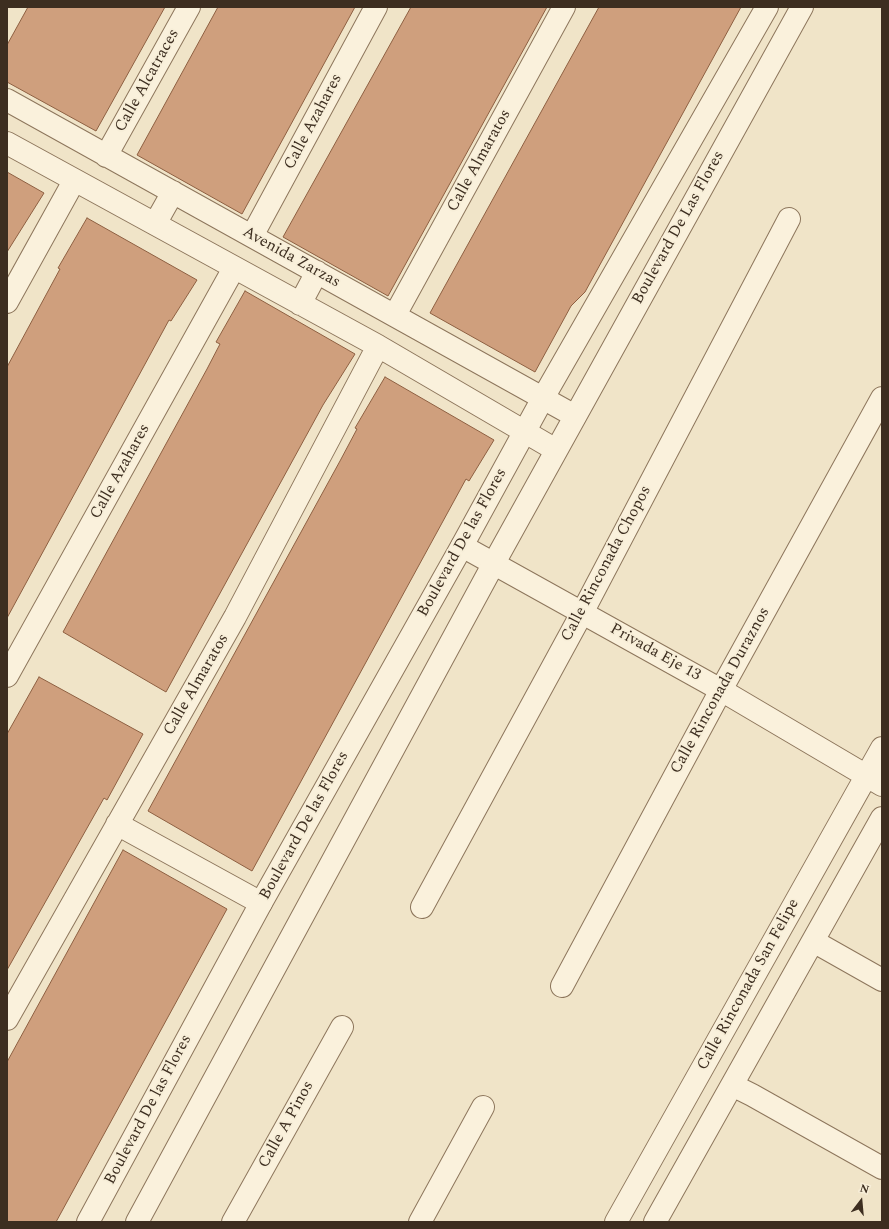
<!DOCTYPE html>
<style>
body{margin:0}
#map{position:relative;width:889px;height:1229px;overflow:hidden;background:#f0e4c8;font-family:Spectral,serif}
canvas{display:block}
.frame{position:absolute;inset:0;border:8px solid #3d2e20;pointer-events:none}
.north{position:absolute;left:841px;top:1181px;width:40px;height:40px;-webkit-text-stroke:3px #f7eed8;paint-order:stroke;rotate:16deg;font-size:11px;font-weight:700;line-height:16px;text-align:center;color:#3d2e20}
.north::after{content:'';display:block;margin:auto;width:14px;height:18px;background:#3d2e20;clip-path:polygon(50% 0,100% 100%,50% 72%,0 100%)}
</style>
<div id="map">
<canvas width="889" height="1229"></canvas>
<div class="frame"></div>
<div class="north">N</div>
</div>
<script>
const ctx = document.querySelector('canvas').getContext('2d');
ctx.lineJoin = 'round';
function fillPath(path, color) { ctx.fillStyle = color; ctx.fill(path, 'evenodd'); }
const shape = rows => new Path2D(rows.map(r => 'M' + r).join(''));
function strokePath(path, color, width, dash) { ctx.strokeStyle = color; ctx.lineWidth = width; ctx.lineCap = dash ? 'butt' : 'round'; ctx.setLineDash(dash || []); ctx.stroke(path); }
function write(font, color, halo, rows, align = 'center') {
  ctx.font = font + ' Spectral,serif'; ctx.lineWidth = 3.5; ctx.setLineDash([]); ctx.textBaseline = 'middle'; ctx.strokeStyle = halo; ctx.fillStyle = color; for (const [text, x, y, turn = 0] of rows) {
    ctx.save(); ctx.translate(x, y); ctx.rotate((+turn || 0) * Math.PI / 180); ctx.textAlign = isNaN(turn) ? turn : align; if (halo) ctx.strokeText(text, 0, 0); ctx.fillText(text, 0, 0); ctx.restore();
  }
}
const building = shape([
 [28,7,165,7,96,131,7,82,7,45,28,7],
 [218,7,355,7,242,214,137,155,218,7],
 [411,7,547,7,388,296,283,237,411,7],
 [599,7,741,7,585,292,571,306,535,372,430,313,599,7],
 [7,172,44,193,7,252,7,172],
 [87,218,197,280,171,321,169,320,7,618,7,367,60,269,58,268,87,218],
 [245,291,355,354,323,405,166,692,63,632,207,369,220,344,216,342,245,291],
 [385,377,494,440,469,481,466,479,252,871,148,811,340,461,357,429,355,428,385,377],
 [39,677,143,734,107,800,104,798,7,970,7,734,39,677],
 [123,850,227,909,56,1222,7,1222,7,1062,123,850]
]);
fillPath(building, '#cf9f7d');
strokePath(building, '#8d5f41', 1);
const minor = shape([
 [7,100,575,416],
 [7,143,378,346,556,450],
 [106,156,189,7],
 [155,224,173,192],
 [252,236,376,7],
 [7,302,74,181],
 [300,304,317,272],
 [395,315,564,7],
 [462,546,721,690,882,785],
 [7,676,234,268],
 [117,824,261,903],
 [422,907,582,613,789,219],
 [813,941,882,980],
 [562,986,721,690,882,398],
 [7,1019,235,617,378,346],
 [732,1085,752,1095,882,1168],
 [233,1222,342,1027],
 [420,1222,483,1107],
 [616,1222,882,748],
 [655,1222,882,818]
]);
const tertiary = shape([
 [88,1222,261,903,462,546,543,398,767,7],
 [137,1222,494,563,802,7]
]);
strokePath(minor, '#8d765c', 24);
strokePath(tertiary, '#8d765c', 24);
strokePath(minor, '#faf1dc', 22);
strokePath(tertiary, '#faf1dc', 22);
write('16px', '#3d2e20', '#f7eed8', [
 ["Calle Alcatraces",148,81,-61],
 ["Calle Azahares",314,122,-62],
 ["Calle Almaratos",480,161,-61],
 ["Boulevard De Las Flores",679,228,-61],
 ["Avenida Zarzas",291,258,29],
 ["Calle Azahares",121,472,-61],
 ["Boulevard De las Flores",463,543,-61],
 ["Calle Rinconada Chopos",607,564,-62],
 ["Privada Eje 13",655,653,29],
 ["Calle Almaratos",197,685,-60],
 ["Calle Rinconada Duraznos",721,691,-61],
 ["Boulevard De las Flores",305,826,-61],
 ["Calle Rinconada San Felipe",749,985,-61],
 ["Boulevard De las Flores",149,1110,-62],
 ["Calle A Pinos",287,1125,-61]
]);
</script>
